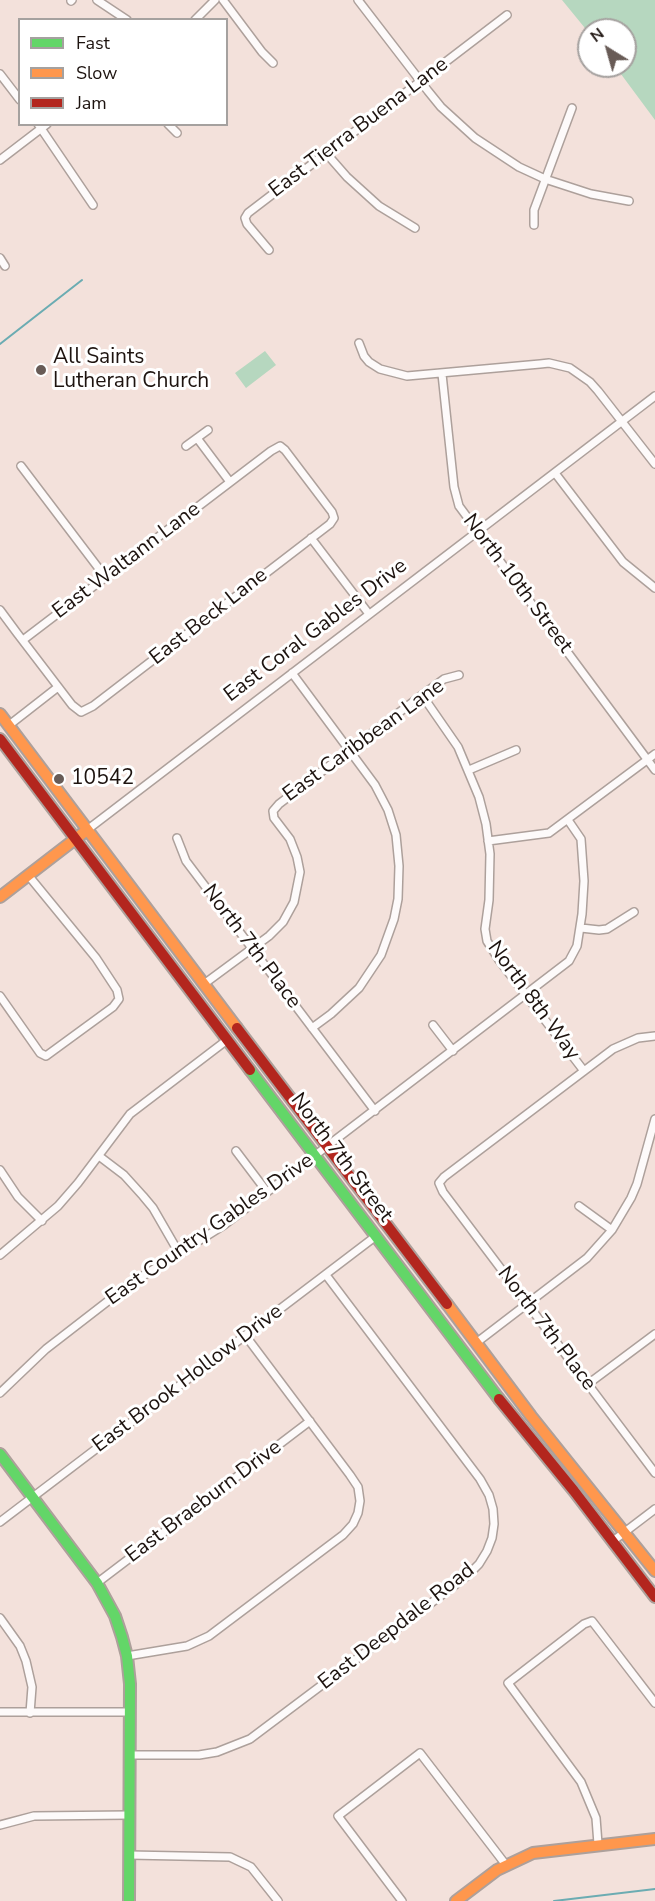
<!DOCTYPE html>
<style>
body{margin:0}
#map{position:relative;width:655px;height:1901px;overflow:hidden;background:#f3e1db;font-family:"Nunito Sans",sans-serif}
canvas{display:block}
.legend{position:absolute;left:18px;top:18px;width:210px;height:108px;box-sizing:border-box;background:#fff;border:2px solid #a5a19f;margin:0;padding:8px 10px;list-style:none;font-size:18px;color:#1d130f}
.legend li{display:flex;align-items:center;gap:12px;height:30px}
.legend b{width:30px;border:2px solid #a5a19f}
.north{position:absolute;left:577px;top:18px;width:60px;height:60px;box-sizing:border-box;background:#fff;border:2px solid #a5a19f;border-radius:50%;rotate:323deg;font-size:16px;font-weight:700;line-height:24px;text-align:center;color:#1d130f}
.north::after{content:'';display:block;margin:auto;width:21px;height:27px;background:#685b56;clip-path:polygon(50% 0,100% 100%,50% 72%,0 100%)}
</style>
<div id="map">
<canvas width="655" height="1901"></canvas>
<ul class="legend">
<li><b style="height:8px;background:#63d668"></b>Fast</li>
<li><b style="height:8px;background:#ff974d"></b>Slow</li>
<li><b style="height:8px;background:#b3261e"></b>Jam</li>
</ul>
<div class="north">N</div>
</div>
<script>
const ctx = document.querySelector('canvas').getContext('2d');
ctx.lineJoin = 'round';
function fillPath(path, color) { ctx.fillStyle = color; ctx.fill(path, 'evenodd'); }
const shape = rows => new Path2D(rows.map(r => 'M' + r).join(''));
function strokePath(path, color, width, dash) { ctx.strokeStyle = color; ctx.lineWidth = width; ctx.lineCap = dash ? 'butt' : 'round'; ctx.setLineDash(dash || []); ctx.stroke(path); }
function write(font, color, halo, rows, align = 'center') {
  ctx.font = font + ' "Nunito Sans",sans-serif'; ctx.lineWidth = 6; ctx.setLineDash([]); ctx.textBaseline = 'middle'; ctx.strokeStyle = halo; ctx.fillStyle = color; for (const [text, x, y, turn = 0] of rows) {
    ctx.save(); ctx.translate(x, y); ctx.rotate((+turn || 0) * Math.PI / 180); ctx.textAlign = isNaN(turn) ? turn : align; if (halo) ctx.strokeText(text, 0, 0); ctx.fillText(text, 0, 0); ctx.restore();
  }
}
fillPath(shape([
 [562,0,655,0,655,120,615,66,625,66,625,30,589,30,589,33],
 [265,351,276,365,246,388,235,373]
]), '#b6d7bf');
strokePath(shape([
 [0,344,82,280],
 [554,1901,655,1889]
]), '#6bacb2', 2);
const street = shape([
 [97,0,127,20],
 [223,0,262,52,273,63],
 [358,0,428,91,441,107,475,138,519,167,545,179,591,194,629,201],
 [71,1,72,0],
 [195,20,215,0],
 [0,74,20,100],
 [38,124,93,205],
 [168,124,177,133],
 [326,153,347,177,379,206,415,228],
 [0,160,47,124],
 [534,225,534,210,572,108],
 [269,250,247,224,245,218,248,213,507,15],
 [0,258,5,266],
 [359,343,364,356,369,362,380,369,407,376,540,364,549,363,570,368,590,382,598,391,655,464],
 [442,374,454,487,459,506,655,770],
 [197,438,230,482],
 [186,446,208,430],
 [21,466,106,578],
 [555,473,623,562,655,588],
 [311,538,369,614],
 [0,610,17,633,72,705,81,712,93,706,330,524,334,518,332,512,285,450,280,446,271,451,23,640],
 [292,673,375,785,388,810,396,835,399,866,398,899,394,919,381,955,359,988,331,1014,312,1028],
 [422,695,458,747,479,797,486,824,490,854,489,900,485,929,487,941,499,960,584,1071],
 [8,726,58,687],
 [469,770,516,750],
 [87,830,655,396],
 [177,838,186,861,375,1111],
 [488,841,549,833,655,754],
 [581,928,599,930,607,929,634,912],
 [204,984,269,936,283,922,294,902,300,872,297,857,290,839,274,818,273,811,279,804,422,695,444,679,459,675],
 [0,996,40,1053,46,1056,113,1007,119,999,117,990,96,958,28,875],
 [433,1025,453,1051],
 [655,1036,638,1038,613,1049,444,1177,439,1183,443,1192,655,1473],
 [236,1151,267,1192],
 [99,1156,124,1175,143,1196,153,1208,179,1253],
 [0,1170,18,1197,42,1221],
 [579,1206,612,1230],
 [0,1255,58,1206,78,1183,130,1114,227,1040],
 [476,1343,587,1258,612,1230,631,1198,637,1184,655,1119],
 [588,1384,655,1334],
 [0,1393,46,1349,130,1284,224,1225,569,961,577,946,582,914,584,881,581,839,568,820],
 [0,1522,376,1236],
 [613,1541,655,1509],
 [97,1583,310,1421],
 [0,1618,20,1646,26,1661,32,1687,30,1713],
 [127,1656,187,1646,209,1636,343,1535,353,1524,358,1513,360,1501,358,1487,350,1475,245,1335],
 [0,1712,130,1712],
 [130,1755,199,1755,217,1752,250,1739,467,1576,479,1564,487,1551,492,1538,494,1524,493,1509,489,1495,480,1479,326,1275],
 [0,1825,34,1816,129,1815],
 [598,1844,596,1818,581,1782,508,1683,584,1624,592,1621,655,1703],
 [129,1855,230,1857,251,1867,278,1901],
 [402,1901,338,1816,420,1753,506,1865]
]);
const fast = shape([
 [250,1070,499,1399],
 [0,1454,97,1583,115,1616,122,1637,127,1656,130,1684,129,1901]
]);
const slow = shape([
 [0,714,237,1028],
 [0,897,87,830],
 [447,1304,531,1416,655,1571],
 [456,1901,497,1870,533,1853,655,1839]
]);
const jam = shape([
 [0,739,250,1070],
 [237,1028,447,1304],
 [499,1399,574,1491,655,1597]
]);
strokePath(street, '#ada09b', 10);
strokePath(fast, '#ada09b', 14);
strokePath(slow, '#ada09b', 14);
strokePath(jam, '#ada09b', 14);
strokePath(street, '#fdfafa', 7);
strokePath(fast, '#63d668', 10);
strokePath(slow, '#ff974d', 10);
strokePath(jam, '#b3261e', 10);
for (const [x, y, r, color] of [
 [41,370,6,"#685b56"],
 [59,779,6,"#685b56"]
]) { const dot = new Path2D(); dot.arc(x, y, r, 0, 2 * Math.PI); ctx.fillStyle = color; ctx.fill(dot); strokePath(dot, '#fff', 2); }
write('21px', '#1d130f', '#fff', [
 ["East Tierra Buena Lane",359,128,-37],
 ["East Waltann Lane",127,561,-37],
 ["North 10th Street",517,584,53],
 ["East Beck Lane",209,617,-38],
 ["East Coral Gables Drive",316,631,-37],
 ["East Caribbean Lane",364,741,-36],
 ["North 7th Place",251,947,53],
 ["North 8th Way",533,1001,54],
 ["North 7th Street",341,1158,53],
 ["East Country Gables Drive",210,1230,-35],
 ["North 7th Place",546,1329,53],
 ["East Brook Hollow Drive",188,1379,-37],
 ["East Braeburn Drive",204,1502,-37],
 ["East Deepdale Road",397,1627,-38]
]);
write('21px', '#1d130f', '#fff', [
 ["All Saints",53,358],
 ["Lutheran Church",53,382],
 ["10542",71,779]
], 'left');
</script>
